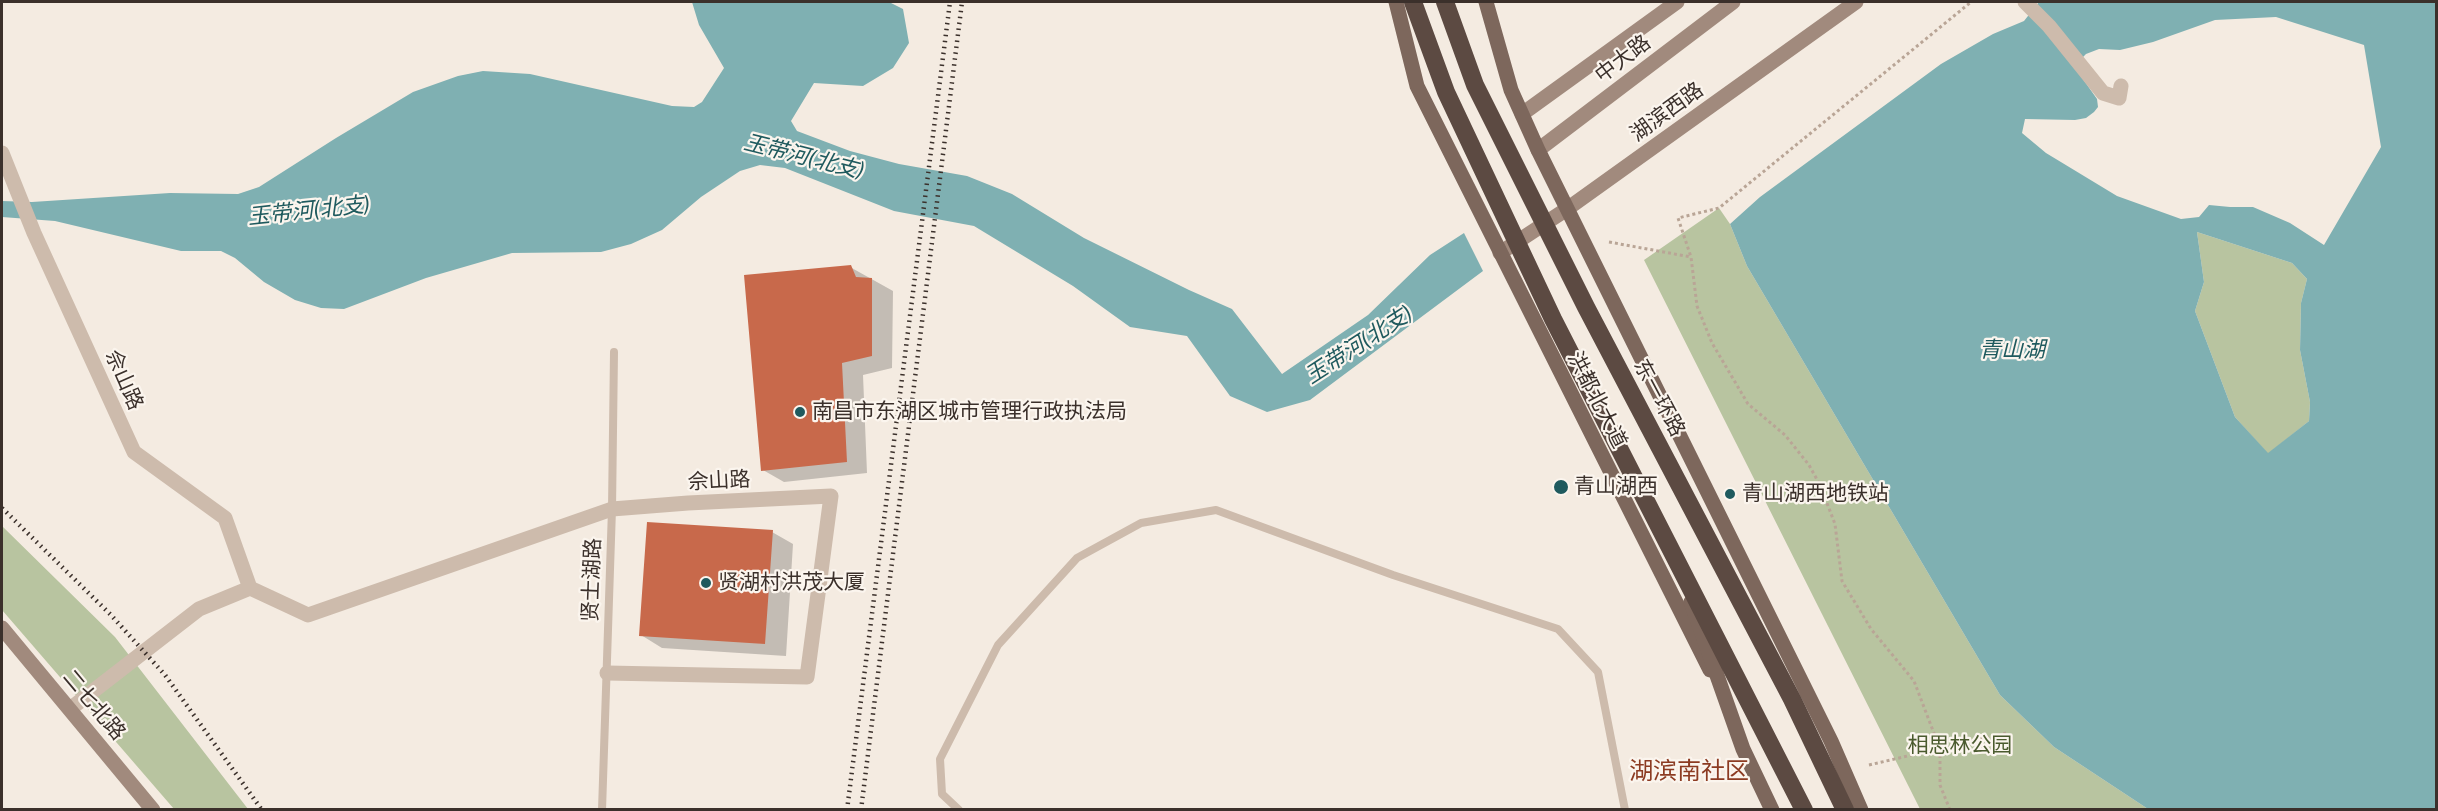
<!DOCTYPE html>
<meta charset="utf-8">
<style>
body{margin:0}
#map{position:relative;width:2438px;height:811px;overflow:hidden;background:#f4ebe1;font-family:"Public Sans",sans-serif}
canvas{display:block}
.frame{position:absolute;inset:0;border:3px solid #3b302b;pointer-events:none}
</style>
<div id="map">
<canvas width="2438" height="811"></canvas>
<div class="frame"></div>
</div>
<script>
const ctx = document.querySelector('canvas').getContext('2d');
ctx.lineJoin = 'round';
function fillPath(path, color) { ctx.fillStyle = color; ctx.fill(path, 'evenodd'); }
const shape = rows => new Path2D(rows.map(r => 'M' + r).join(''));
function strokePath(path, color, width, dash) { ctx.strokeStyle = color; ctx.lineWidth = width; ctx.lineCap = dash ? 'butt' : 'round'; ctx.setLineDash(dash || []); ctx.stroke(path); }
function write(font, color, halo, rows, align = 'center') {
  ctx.font = font + ' "Public Sans","Noto Sans SC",sans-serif'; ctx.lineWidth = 4.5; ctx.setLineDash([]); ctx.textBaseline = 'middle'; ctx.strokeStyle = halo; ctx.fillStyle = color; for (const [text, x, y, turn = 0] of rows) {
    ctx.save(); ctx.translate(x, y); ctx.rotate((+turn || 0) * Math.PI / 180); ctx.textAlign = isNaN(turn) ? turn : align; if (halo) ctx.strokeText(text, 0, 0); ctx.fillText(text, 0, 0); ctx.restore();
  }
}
fillPath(shape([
 [1719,208,1730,224,1747,266,2000,695,2054,747,2148,809,1920,809,1644,260],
 [2197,232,2292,263,2307,279,2301,303,2300,350,2310,402,2309,421,2268,454,2235,417,2195,311,2204,282],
 [2,526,115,637,248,809,174,809,2,610]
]), '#b8c4a0');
fillPath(shape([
 [692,2,889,2,903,9,909,43,893,68,863,86,814,83,791,121,797,131,850,151,899,164,967,176,1012,194,1084,238,1189,290,1232,309,1282,374,1368,315,1430,255,1464,233,1483,271,1310,400,1267,412,1230,396,1187,336,1130,327,1073,286,974,226,894,211,785,168,760,165,740,171,701,197,662,230,631,244,601,252,512,253,426,278,344,309,321,308,295,300,264,282,235,258,221,251,181,251,55,221,2,217,2,201,32,202,170,193,238,194,259,187,336,138,413,92,458,76,483,71,530,74,672,106,694,107,702,102,724,68,699,25],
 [2039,2,2436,2,2436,809,2148,809,2054,747,2000,695,1747,266,1730,224,1760,197,1941,64,1993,34,2024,21],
 [2276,17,2364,45,2381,147,2324,245,2290,223,2253,207,2230,207,2209,205,2199,217,2181,219,2117,196,2046,153,2022,133,2025,119,2075,120,2086,118,2094,112,2098,107,2097,99,2078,72,2080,60,2086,54,2099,49,2120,50,2153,42,2215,20],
 [2197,232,2292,263,2307,279,2301,303,2300,350,2310,402,2309,421,2268,453,2235,417,2195,311,2204,282]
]), '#7fb0b2');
fillPath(shape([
 [850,267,893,291,892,368,863,375,867,473,784,482,763,470],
 [772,532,793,544,786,656,662,648,641,635]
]), '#0003');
fillPath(shape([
 [851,265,856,277,872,278,872,356,842,363,847,462,761,471,744,275],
 [647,522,773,530,765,644,639,636]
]), '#c8694b');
strokePath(shape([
 [1609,242,1691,257],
 [1869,765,2006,733],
 [1950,810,1940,785,1940,749,1914,681,1871,629,1842,581,1835,524,1820,485,1809,465,1785,435,1748,404,1712,343,1697,306,1691,257,1678,218,1719,208,1971,2]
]), '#b9a596', 3, [3, 3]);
strokePath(shape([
 [602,810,612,509,614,352],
 [959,810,942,794,940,759,998,645,1077,558,1141,523,1216,510,1393,575,1558,629,1598,672,1625,810]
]), '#cdbbac', 8);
strokePath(shape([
 [2025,2,2049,26,2103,93,2119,98,2121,86],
 [2,153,34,233,134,452,225,518,250,588,308,615,612,509,688,503,831,496,807,677,607,673],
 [70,709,199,609,250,588]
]), '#cdbbac', 15);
strokePath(shape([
 [1522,114,1677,2],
 [1538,150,1733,2],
 [1500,253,1567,209,1856,2],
 [2,628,153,810]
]), '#a18a7d', 15);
strokePath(shape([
 [1396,2,1417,86,1710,670],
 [1486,2,1511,90,1538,150,1831,741,1861,810]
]), '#7d675c', 15);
strokePath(shape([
 [2,508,111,615,165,675,262,810],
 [847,810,950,2],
 [861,810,962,2]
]), '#3b302b', 4.5, [1.5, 4.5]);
strokePath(shape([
 [1691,602,1743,749,1772,810]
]), '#7d675c', 15);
strokePath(shape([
 [1413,2,1446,92,1553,319,1804,810],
 [1445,2,1475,85,1586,307,1792,699,1845,810]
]), '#5c4a42', 18);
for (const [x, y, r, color] of [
 [800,412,6,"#1f5a5e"],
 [1561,487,8,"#1f5a5e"],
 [1730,494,6,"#1f5a5e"],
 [706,583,6,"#1f5a5e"]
]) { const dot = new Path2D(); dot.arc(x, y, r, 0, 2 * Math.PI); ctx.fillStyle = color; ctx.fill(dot); strokePath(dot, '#fbf5ee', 2); }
write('21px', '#3b302b', '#fbf5ee', [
 ["中大路",1623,59,-37],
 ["湖滨西路",1667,112,-36],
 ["佘山路",124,380,66],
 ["东一环路",1659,398,62],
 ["洪都北大道",1597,400,63],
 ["佘山路",719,481,-3],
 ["贤士湖路",592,580,-88],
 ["二七北路",94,705,50]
]);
write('21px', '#3b302b', '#fbf5ee', [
 ["南昌市东湖区城市管理行政执法局",812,412],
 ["青山湖西",1574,487],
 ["青山湖西地铁站",1742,494],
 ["贤湖村洪茂大厦",718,583]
], 'left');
write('21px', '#4a5a2e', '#fbf5ee', [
 ["相思林公园",1960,746]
]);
write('italic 22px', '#1f5a5e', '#fbf5ee', [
 ["玉带河(北支)",804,157,14],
 ["玉带河(北支)",309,211,-6],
 ["玉带河(北支)",1359,345,-33],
 ["青山湖",2012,350]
]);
write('24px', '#8c3b22', '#fbf5ee', [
 ["湖滨南社区",1689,772]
]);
</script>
